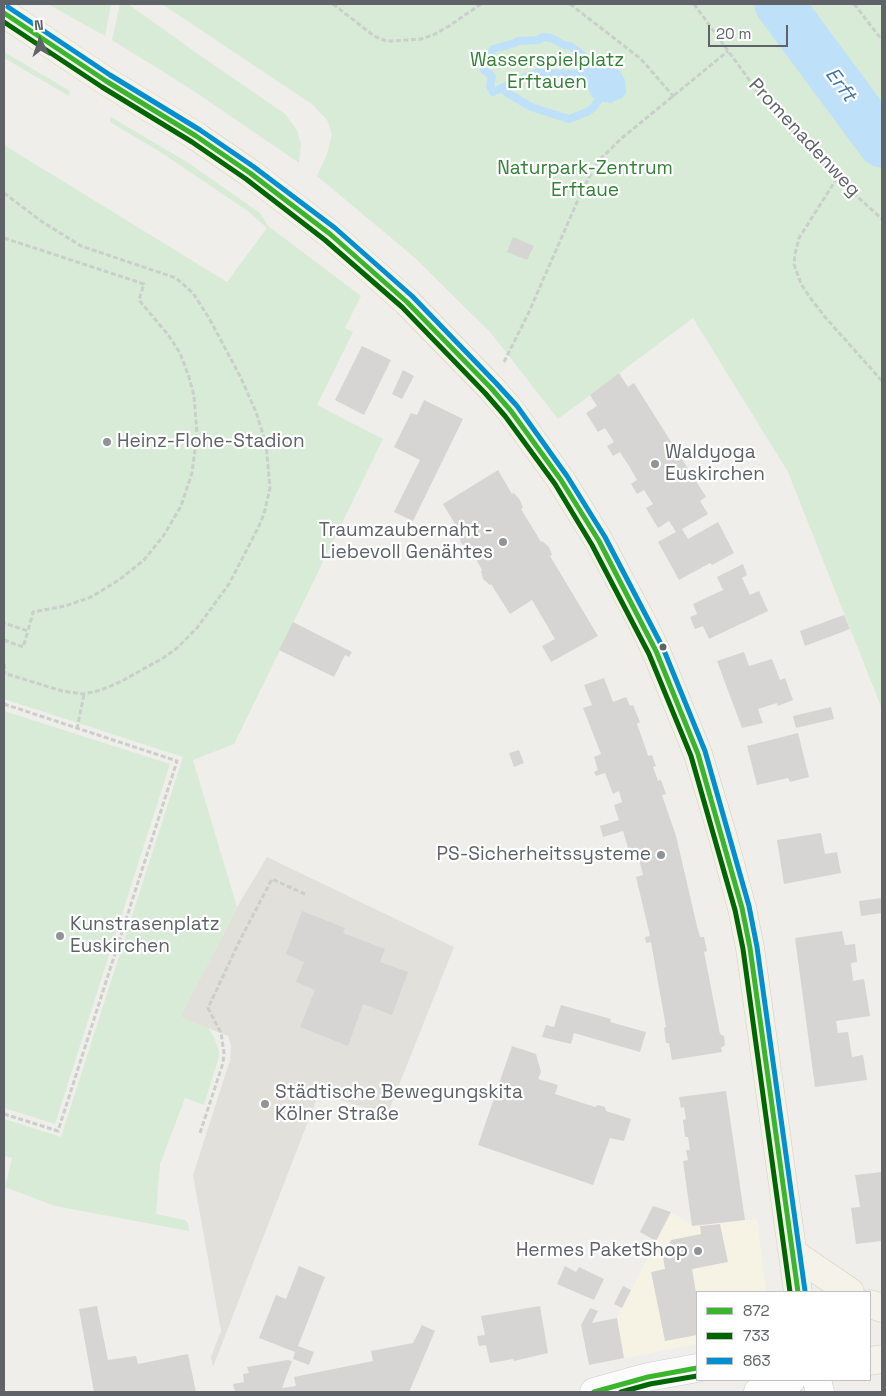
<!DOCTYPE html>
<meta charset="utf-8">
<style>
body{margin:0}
#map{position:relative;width:886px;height:1396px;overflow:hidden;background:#efeeea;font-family:"Space Grotesk",sans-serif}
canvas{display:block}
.frame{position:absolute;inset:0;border:5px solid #5f6368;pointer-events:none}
.legend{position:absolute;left:696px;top:1291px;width:175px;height:90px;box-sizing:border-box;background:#fff;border:1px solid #bfc1c3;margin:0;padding:6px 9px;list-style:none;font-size:15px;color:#5f6368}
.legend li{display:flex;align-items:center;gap:10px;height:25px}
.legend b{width:25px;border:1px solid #bfc1c3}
.north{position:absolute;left:15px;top:15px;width:50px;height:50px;-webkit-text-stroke:4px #fff;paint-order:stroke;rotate:356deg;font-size:14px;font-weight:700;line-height:20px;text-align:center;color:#5f6368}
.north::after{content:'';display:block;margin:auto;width:18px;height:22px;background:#5f6368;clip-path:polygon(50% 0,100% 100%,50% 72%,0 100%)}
.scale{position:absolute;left:708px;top:25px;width:80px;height:22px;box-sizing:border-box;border:2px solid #5f6368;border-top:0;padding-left:6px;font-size:15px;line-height:18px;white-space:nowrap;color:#5f6368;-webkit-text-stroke:4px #fff;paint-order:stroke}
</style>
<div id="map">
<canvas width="886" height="1396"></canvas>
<div class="frame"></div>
<ul class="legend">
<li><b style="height:6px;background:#3cb52e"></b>872</li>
<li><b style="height:6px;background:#006601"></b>733</li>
<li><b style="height:6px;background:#0090d0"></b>863</li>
</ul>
<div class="north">N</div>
<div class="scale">20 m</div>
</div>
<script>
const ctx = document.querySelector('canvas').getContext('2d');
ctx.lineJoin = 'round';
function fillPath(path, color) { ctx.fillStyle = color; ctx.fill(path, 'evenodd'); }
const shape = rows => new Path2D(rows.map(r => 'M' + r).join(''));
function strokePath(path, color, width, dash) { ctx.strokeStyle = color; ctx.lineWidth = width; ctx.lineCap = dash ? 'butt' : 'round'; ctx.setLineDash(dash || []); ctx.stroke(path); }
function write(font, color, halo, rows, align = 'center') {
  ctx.font = font + ' "Space Grotesk",sans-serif'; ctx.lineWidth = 4.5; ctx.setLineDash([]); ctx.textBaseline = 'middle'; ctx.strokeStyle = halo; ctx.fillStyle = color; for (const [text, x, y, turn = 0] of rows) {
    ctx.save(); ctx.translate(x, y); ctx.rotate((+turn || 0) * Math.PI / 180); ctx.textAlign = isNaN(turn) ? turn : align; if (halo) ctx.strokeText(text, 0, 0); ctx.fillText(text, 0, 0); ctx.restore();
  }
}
fillPath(shape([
 [671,1212,693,1226,757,1219,766,1292,697,1292,697,1344,624,1358,617,1318]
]), '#f7f3e4');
fillPath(shape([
 [267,857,454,947,387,1115,319,1093,213,1367,211,1357,221,1331,193,1175,230,1060,231,1045,228,1036,180,1017,237,907]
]), '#e2e0da');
fillPath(shape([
 [48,4,111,4,105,36],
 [120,4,128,4,198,54,285,114,297,130,301,145,299,163,194,91,112,40],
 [162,4,882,4,882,709,788,472,693,318,558,419,491,333,414,257,317,176,327,154,332,134,327,120,313,105],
 [4,52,70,91,69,96,4,58],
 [111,117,187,162,260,213,268,226,361,296,345,328,353,332,317,405,383,439,234,744,193,760,237,907,180,1017,208,1028,214,1037,219,1052,219,1057,204,1105,185,1098,160,1164,156,1214,185,1220,188,1223,189,1231,55,1206,5,1187,12,1158,4,1156,4,1119,61,1137,183,757,4,699,4,145,227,282,267,228,249,212,162,153,110,122],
 [4,711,170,764,55,1124,4,1108]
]), '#d8ebd6');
fillPath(shape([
 [586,58,620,71,625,80,626,93,622,98,611,103,598,101,592,97,588,89,584,87,576,74,576,68,580,61]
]), '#bfe0f9');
strokePath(shape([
 [576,74,536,73,523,78,493,92,490,86,492,76,484,70,493,49,515,43,518,41,538,40,543,37,551,38,564,45,570,46,586,58],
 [506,87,506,92,531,107,569,119,587,112,594,107,598,101]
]), '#bfe0f9', 8);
strokePath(shape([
 [779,4,882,143]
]), '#bfe0f9', 49);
fillPath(shape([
 [513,237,534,246,527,260,507,252],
 [362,346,391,360,364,415,335,400],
 [403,370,414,376,402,399,392,394],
 [619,373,628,387,634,383,706,497,700,501,708,514,682,529,688,539,718,522,734,553,712,565,710,563,679,580,658,542,676,532,669,521,658,528,646,508,653,504,644,490,637,494,631,484,637,480,629,466,620,452,613,456,607,446,614,442,605,428,598,432,586,413,597,406,590,395],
 [424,400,463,419,413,521,394,512,420,460,394,447,411,413,417,415],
 [498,470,512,494,514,493,520,500,523,508,521,509,541,542,542,541,549,547,552,555,550,556,598,636,551,662,542,646,555,639,532,600,510,614,491,584,490,585,483,579,481,571,482,570,470,548,468,549,461,543,459,535,461,534,443,504],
 [743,564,747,575,742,578,750,595,759,591,768,611,709,639,703,626,695,629,690,617,697,614,693,604,723,590,717,577],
 [844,615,850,629,805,646,800,631],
 [293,622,352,652,349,657,345,655,334,677,279,650],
 [744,652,749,666,772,659,780,680,785,678,793,700,778,706,777,703,758,709,763,723,742,728,717,661],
 [604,678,613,702,626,697,630,706,633,705,640,722,637,724,647,752,648,756,652,755,656,766,653,767,658,781,661,780,666,794,662,795,676,836,697,926,700,937,704,937,707,951,704,952,720,1034,724,1036,725,1045,721,1048,722,1052,672,1060,669,1043,666,1043,664,1028,666,1027,655,965,651,942,646,943,645,937,650,936,636,877,643,875,639,859,632,861,623,831,603,837,600,826,619,820,614,805,622,802,619,791,613,794,605,773,596,776,594,772,598,770,594,757,601,754,583,708,592,705,584,685],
 [831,707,834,719,796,728,793,716],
 [798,733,809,777,790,782,788,778,757,785,747,746],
 [519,750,524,763,514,767,509,753],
 [821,833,825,854,837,852,841,873,784,884,777,840],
 [882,898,882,913,861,916,859,901],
 [302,911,345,928,343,933,385,949,380,962,408,972,392,1015,363,1004,348,1046,300,1027,315,990,296,982,304,962,286,954],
 [842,931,845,945,855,944,857,962,851,963,853,981,864,979,870,1016,836,1021,838,1033,848,1032,852,1057,863,1055,867,1080,815,1087,795,938],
 [561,1005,611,1019,610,1022,646,1032,640,1052,574,1033,571,1044,542,1037,546,1025,554,1027],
 [512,1046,536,1054,541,1072,538,1079,558,1085,555,1094,595,1107,598,1105,605,1107,606,1111,631,1119,624,1141,610,1138,593,1185,478,1145],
 [726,1091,745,1220,692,1226,683,1161,688,1160,686,1150,690,1150,688,1137,685,1137,683,1120,686,1119,684,1107,681,1108,679,1097],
 [882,1172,882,1241,856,1244,851,1208,860,1207,855,1175],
 [653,1206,671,1212,656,1241,640,1232],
 [720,1224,728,1262,692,1269,697,1298,697,1335,665,1341,651,1272,665,1269,663,1257,671,1240,701,1234,700,1226],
 [299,1266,325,1277,298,1346,314,1352,309,1365,293,1359,295,1352,259,1338,276,1295,286,1299],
 [565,1266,576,1272,579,1267,604,1279,594,1300,557,1284],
 [623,1286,631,1290,622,1308,614,1304],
 [97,1306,108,1360,136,1356,138,1364,188,1354,196,1392,94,1392,79,1309],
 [540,1306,548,1353,514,1361,513,1359,490,1363,486,1345,479,1346,477,1336,485,1335,481,1316],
 [590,1308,598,1311,592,1323,617,1318,624,1358,589,1365,581,1325],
 [422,1325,435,1331,409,1392,235,1392,233,1384,244,1382,243,1374,249,1373,247,1367,288,1360,292,1361,282,1388,296,1386,294,1377,373,1361,371,1351,413,1343]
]), '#d6d5d3');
const tertiary = shape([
 [594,1392,648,1377,697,1368],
 [758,1392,791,1380]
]);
const secondary = shape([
 [817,1380,820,1392]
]);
const primary = shape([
 [4,13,106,81,196,136,250,173,330,234,407,302,491,388,511,411,561,480,599,541,641,620,656,651,698,754,722,834,742,908,750,948,798,1292],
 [793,1253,850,1292],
 [870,1304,882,1308],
 [870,1361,882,1359]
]);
strokePath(tertiary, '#cbcccc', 29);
strokePath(secondary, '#cacacb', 29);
strokePath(primary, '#d7ceb8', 29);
strokePath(shape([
 [333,4,374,36,386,41,394,41,421,39,433,35,449,26,481,4],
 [570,4,641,59,674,97],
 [694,4,766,103,837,178,882,219],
 [854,4,882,40],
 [837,178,799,238,795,254,794,264,801,284,811,299,825,317,882,381],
 [4,193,41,221,81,246,176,278,193,293,209,318,241,378,256,412,266,444,270,488,264,514,258,528,229,584,197,628,176,649,163,658,122,681,101,690,84,694,62,691,4,673],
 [4,238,144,284,139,300,169,336,180,353,189,377,194,396,197,434,192,473,181,506,164,535,144,560,119,580,91,597,65,606,33,612,28,631,4,623],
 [504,362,529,312,581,193,597,162,622,138,728,51],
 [4,640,23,647,28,631],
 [4,664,5,673],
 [4,704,177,761,58,1131,4,1114],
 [77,729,84,694],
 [200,1133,223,1063,224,1053,221,1033,208,1008,240,940,272,879,307,895]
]), '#cacfcc', 3, [5, 2.5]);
strokePath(tertiary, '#fdfcfc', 28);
strokePath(secondary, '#fdfcfc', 28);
strokePath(primary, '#f4f2e9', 28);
strokePath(shape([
 [4,13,106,81,196,136,250,173,330,234,407,302,491,388,511,411,561,480,599,541,656,651,698,754,742,908,750,948,798,1292],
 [594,1392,648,1377,697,1368]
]), '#3cb52e', 5);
strokePath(shape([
 [4,22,102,87,192,142,246,179,325,240,402,307,485,393,505,416,555,484,592,545,649,654,691,756,735,910,743,949,790,1292],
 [621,1392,650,1384,697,1376]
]), '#006601', 5);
strokePath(shape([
 [8,7,110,75,200,130,254,167,335,228,412,296,496,383,517,406,567,476,605,537,663,648,705,751,749,906,757,947,805,1291]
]), '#0090d0', 5);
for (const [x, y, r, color] of [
 [107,442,5,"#919496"],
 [655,464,5,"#919496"],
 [503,542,5,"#919496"],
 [663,647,4.5,"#5f6368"],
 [661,855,5,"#919496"],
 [60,936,5,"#919496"],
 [265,1104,5,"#919496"],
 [698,1251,5,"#919496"]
]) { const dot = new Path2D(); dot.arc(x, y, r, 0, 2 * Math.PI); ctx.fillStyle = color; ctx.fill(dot); strokePath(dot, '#fff', 2); }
write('19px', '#348238', '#fff', [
 ["Wasserspielplatz",547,61],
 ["Erftauen",547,83],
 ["Naturpark-Zentrum",585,169],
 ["Erftaue",585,191]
]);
write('19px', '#5f6368', '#fff', [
 ["Promenadenweg",804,138,47]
]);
write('19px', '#5f6368', '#fff', [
 ["Heinz-Flohe-Stadion",117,442],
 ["Waldyoga",665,453],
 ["Euskirchen",665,475],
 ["Traumzaubernaht -",493,531,"right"],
 ["Liebevoll Genähtes",493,553,"right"],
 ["PS-Sicherheitssysteme",651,855,"right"],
 ["Kunstrasenplatz",70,925],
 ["Euskirchen",70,947],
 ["Städtische Bewegungskita",275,1093],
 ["Kölner Straße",275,1115],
 ["Hermes PaketShop",688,1251,"right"]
], 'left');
write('italic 20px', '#4174aa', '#fff', [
 ["Erft",840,85,53]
]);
</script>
